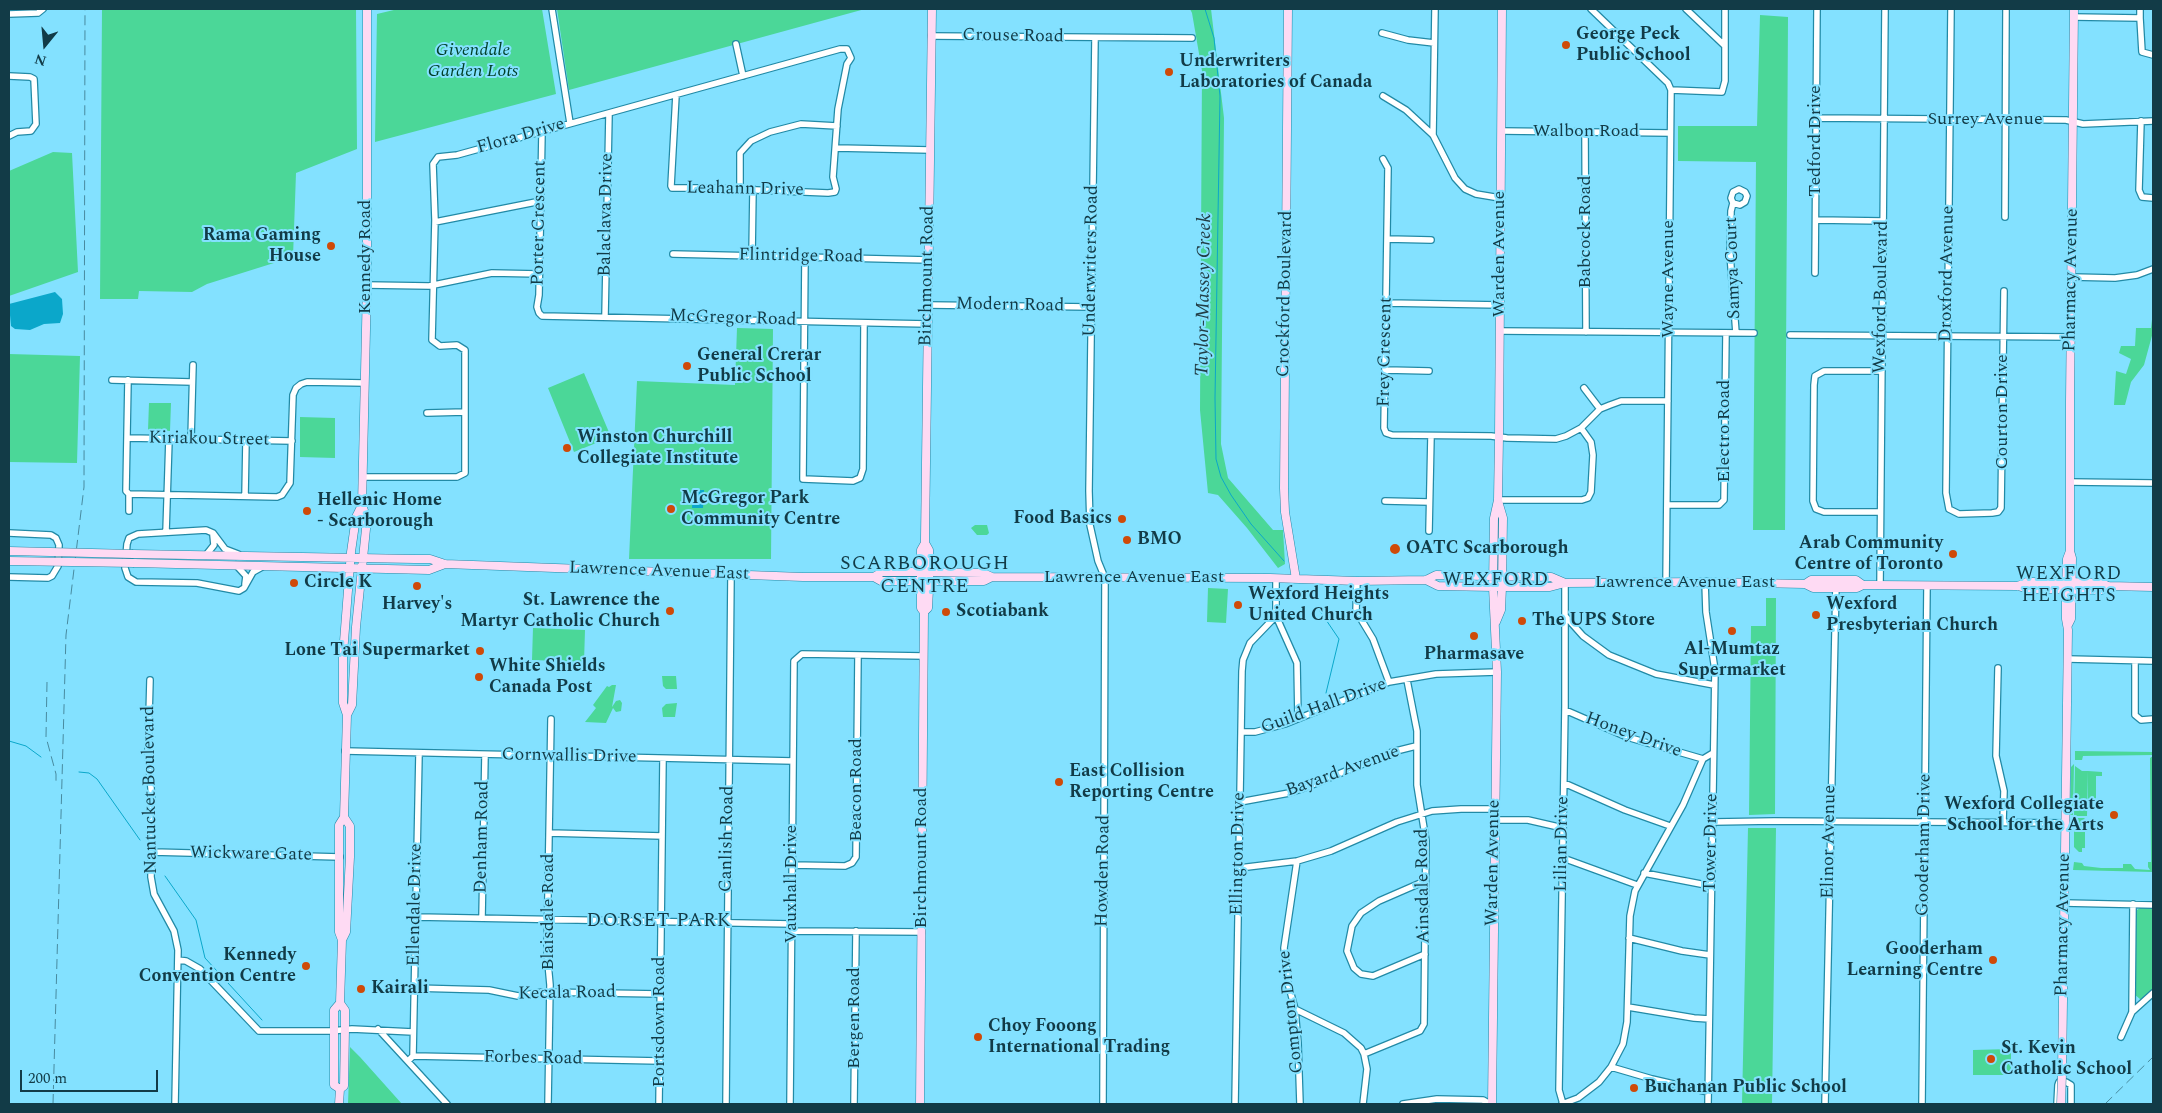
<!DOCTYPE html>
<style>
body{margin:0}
#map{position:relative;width:2162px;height:1113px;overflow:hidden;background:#83e1ff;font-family:Spectral,serif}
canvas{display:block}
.frame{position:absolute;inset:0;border:10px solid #123b47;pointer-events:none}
.north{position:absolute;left:20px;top:20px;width:50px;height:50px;-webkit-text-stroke:4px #83e1ff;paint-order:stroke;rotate:197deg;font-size:14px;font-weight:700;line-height:20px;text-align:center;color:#123b47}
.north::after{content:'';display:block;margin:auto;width:18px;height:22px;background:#123b47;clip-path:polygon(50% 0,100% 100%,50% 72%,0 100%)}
.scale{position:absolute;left:20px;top:1070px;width:138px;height:22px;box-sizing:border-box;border:2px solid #123b47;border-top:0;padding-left:6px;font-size:15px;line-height:18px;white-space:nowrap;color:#123b47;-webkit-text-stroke:4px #83e1ff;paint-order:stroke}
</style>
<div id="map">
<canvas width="2162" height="1113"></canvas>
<div class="frame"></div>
<div class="north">N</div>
<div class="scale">200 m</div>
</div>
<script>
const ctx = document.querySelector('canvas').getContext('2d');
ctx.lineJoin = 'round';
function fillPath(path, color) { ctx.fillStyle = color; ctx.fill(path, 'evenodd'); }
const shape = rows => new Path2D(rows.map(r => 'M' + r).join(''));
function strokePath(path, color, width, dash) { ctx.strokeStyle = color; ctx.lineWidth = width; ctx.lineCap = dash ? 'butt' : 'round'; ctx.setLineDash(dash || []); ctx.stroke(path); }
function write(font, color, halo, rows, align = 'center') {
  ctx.font = font + ' Spectral,serif'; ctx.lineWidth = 4; ctx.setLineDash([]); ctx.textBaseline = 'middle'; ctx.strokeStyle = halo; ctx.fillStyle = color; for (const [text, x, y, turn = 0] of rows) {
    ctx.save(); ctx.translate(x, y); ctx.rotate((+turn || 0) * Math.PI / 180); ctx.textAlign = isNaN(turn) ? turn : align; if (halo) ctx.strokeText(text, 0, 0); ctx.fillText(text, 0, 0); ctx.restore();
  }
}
fillPath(shape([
 [102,9,356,9,357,149,296,173,293,257,207,284,192,292,139,291,138,299,100,299],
 [398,9,542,9,556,94,375,142,377,14],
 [557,9,865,9,569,90],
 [1190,9,1211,9,1224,118,1221,444,1228,478,1273,530,1283,530,1285,564,1278,568,1247,528,1218,495,1208,493,1200,410,1202,71,1192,13],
 [1760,15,1788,17,1785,530,1753,530,1756,162,1678,161,1678,126,1757,126],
 [53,152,72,153,78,272,9,296,9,171],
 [2153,311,2153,332,2144,365,2131,382,2125,405,2114,405,2116,371,2126,374,2131,359,2119,353,2121,346,2135,346,2136,328,2151,328],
 [737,328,773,329,771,559,629,559,637,381,735,385],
 [9,354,80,356,77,463,9,462],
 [584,373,611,437,574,452,548,388],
 [149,403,171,403,170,431,148,430],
 [300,417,335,418,335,458,300,457],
 [975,525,987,525,989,533,987,535,977,535,971,528],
 [1208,588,1228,589,1226,623,1207,622],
 [1766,598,1776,598,1775,814,1749,815,1751,626,1766,626],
 [533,628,585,630,584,662,532,660],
 [662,676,676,676,677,689,666,689,663,686],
 [612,685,616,685,612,707,616,701,620,700,622,703,621,711,616,712,613,708,606,723,585,722,596,708,593,705,607,686,609,687],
 [677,703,675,717,663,717,662,708,666,704],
 [2075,751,2153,752,2153,755,2083,756,2082,760,2075,760],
 [2153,756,2153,872,2073,870,2074,862,2082,863,2084,866,2101,868,2123,868,2123,864,2131,864,2135,869,2150,870,2148,867,2148,862,2151,862,2150,758],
 [2074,764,2073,815,2070,815,2071,767],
 [2075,766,2082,771,2088,771,2087,816,2074,816],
 [2088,771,2102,772,2102,776,2096,776,2096,802,2088,802],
 [2074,818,2084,818,2087,821,2085,827,2085,848,2082,848,2082,852,2079,852,2074,847],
 [1748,828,1776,828,1772,1104,1742,1104],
 [2140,908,2153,908,2153,991,2143,999,2140,999,2134,994,2135,914,2137,910],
 [350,1047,360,1057,402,1104,348,1104],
 [2011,1049,2011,1075,1973,1075,1973,1050]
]), '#4bd798');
fillPath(shape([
 [55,292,62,299,63,314,60,323,44,324,30,330,15,329,11,326,9,304],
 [693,490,704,490,703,508,692,508]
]), '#0ba7ca');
strokePath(shape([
 [1205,9,1214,38,1220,96,1215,398,1216,459,1221,477,1231,495,1251,524,1284,561],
 [1320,611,1339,639,1326,693],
 [9,741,26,746,41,757],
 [79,772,89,773,97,779,140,840],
 [165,876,196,920,205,958,262,1020]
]), '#0ba7ca', 1);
const street = shape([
 [552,9,570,123],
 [1591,9,1668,83,1671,90,1666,583],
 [1686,9,1724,45],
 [1951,9,1946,493,1949,509,1959,514,1992,513,1998,512,2001,508,2004,291],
 [9,14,38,13,43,9],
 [2074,17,2140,18,2140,9],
 [2140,18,2142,52,2153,55],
 [1382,33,1408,40,1434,43],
 [931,36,1192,38],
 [1095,38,1089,491,1090,525,1098,561,1105,578,1103,1104],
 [736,44,743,76],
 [9,76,30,77,34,79,36,124,31,131,17,132,9,136],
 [1671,90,1722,92,1725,81,1725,9],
 [1383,96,1406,110,1433,135,1455,178,1465,189,1476,194,1500,198],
 [1816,118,2066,120,2083,124,2153,121],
 [2141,121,2139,190,2142,197,2153,198],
 [1502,131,1670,133],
 [542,132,539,295,537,307,539,313,542,316,928,324],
 [1585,132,1586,332],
 [1433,135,1435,9],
 [836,148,930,150],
 [1383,159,1388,168,1384,428,1386,433,1392,435,1491,436,1507,438,1556,439,1566,436,1581,428,1600,409,1610,405,1621,401,1668,401],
 [740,189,740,153,751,141,770,132,801,124,837,126],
 [1733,203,1740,205,1745,202,1747,196,1745,192,1739,189,1733,192,1731,198,1733,203,1731,211,1730,254,1736,333],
 [2005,217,2006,9],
 [1816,220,1883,221],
 [435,222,541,201],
 [1387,239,1431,240],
 [673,254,929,260],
 [752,256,753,189],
 [805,257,803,479,853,481,860,478,863,469,864,323],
 [1815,273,1817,9],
 [2072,277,2115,278,2137,275,2153,269],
 [367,285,429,286,492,273,539,274],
 [1387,303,1500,305],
 [928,305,1092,307],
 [605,316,609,114],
 [1500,331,1754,333],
 [1790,335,2072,337],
 [1386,370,1429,371],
 [112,380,192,382],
 [128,380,126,491,129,494,129,511],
 [1584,388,1600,409],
 [427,413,465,412],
 [127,438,292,441],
 [191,439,193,365],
 [363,477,457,477,465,473,465,350,457,345,440,346,432,340,435,220,433,164,438,157,457,155,840,49,847,49,851,58,847,64,838,109,833,177,836,189,835,192,828,193,709,188,672,188,671,186,676,95],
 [2070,482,2153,483],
 [129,494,277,497,282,495,290,483,293,395,296,388,301,384,307,382,365,383],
 [245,496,246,441],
 [1498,500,1582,500,1588,498,1591,492,1593,455,1591,442,1581,428],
 [1385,501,1429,502],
 [1668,505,1719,505,1724,500,1726,333],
 [1880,512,1824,512,1816,509,1813,501,1814,385,1815,376,1824,371,1882,371],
 [1429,531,1431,436],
 [166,532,169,439],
 [9,533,51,535,56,538,59,545,58,566,52,576,48,578,9,577],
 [238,554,225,549,213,533,206,530,138,534,129,538,127,544,125,568,128,577,136,582,197,583,239,591,244,588,253,572,262,567],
 [206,555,214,545,213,535],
 [236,565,246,576,245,584],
 [1276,578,1276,616,1297,663,1298,718],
 [1357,581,1356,611,1373,639,1389,682],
 [1705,582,1706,612,1715,670,1708,1104],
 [1880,585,1885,9],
 [1566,617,1583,636,1609,655,1656,674,1714,685],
 [2068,659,2153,661],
 [2135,661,2135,715,2141,720,2153,719],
 [1998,668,1996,756,2004,791,2003,822],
 [150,680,148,753,152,800,151,877,154,894,174,931,178,950,175,1104],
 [1565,710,1627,737,1703,759],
 [1241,732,1255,732,1285,724,1389,682,1436,674,1497,672],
 [345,751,793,761],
 [1564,783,1625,810,1670,826],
 [1240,802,1289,793,1307,787,1392,752,1416,746],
 [1495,820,1528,820,1563,828],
 [1713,822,1774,821,2066,823],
 [549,833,662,836],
 [153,852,340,857],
 [1563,858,1637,885],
 [1297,861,1284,948,1288,983,1295,1009,1298,1043,1300,1104],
 [792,865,845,866,852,863,856,857,858,655],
 [1239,868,1297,861,1331,851,1397,822,1432,811,1461,809,1495,809],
 [1644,873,1711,886],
 [2064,903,2153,905],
 [416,917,792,924],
 [482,918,485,755],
 [792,931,922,932],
 [1629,938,1682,951,1710,955],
 [1425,954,1373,976,1361,974,1354,968,1347,951,1352,926,1361,913,1379,901,1425,881],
 [178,960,186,961,200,969,259,1031,331,1031,352,1029,413,1032],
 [414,988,489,990,518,996,543,992,660,994],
 [1628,1007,1694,1018,1709,1019],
 [1295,1009,1344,1033,1361,1048,1364,1054,1367,1069,1363,1104],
 [2132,1012,2153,993],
 [378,1029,447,1104],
 [2121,1037,2132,1012,2133,904],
 [1364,1054,1420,1031,1424,1024,1426,841,1417,785,1417,731,1407,680],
 [413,1056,419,754],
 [408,1061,413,1056,660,1061],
 [1611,1067,1652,1079,1708,1092],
 [548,1104,550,985,547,952,551,719],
 [659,1104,663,759],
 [726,1104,731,575],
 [790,1104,794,661,802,654,924,656],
 [854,1104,856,931],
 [1235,1104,1242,671,1243,660,1250,643,1276,616],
 [1403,1104,1437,1099,1483,1100,1490,1104],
 [1562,1104,1578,1098,1599,1082,1611,1067,1623,1044,1627,1022,1630,916,1635,891,1683,805,1703,759,1713,753],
 [1563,1104,1559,1090,1565,706,1565,583],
 [1825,1104,1836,584],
 [1922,1104,1927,586],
 [2057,1104,2058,1085,2059,1082,2066,1082,2071,1085,2071,1104]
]);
const secondary = shape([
 [1288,9,1284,488,1285,512,1296,579],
 [133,554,415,559,430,559,445,564,803,577,874,577,882,572,921,572,983,573,992,577],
 [134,563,429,570,445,564],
 [874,577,881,581,984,581,992,577,1270,578,1357,581,1426,580,1436,575,1486,576,1551,577,1565,583],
 [1426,580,1438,586,1493,587,1550,587,1565,583,1705,582,1805,584,1813,588,1857,588,1863,585,1875,585,2018,586,2028,589,2102,590,2108,586],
 [1805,584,1811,580,1856,580,1863,585],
 [2018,586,2027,582,2072,582,2102,583,2108,586,2153,587],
 [924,612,928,608,929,589,929,550,925,543,925,538,932,9],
 [1496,622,1501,610,1502,587,1503,518,1498,501],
 [2068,625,2071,619,2072,558,2070,551,2070,401,2074,9],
 [347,715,352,705,356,627,367,519,362,505,367,285,367,9],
 [342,940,346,932,350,857,350,826,344,817],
 [2062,1074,2068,630,2066,619,2066,590,2067,559,2070,551],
 [340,1089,334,1085,334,1010,340,1003],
 [339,1104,340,1089,344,1086,345,1029,345,1010,340,1003,342,940,339,932,339,825,344,817,347,715,343,703,343,654,351,552,356,517,362,505],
 [920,1104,924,612,921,608,921,550,925,543],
 [1492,1104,1497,672,1493,587,1494,518,1498,500,1499,437,1502,9]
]);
strokePath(street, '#228aa6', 8);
strokePath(secondary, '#228aa6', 9);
strokePath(street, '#fff', 5.5);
strokePath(secondary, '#fedaf3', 8);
strokePath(shape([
 [47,682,46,737,56,774,56,785],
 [53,1104,66,635,84,487,85,9],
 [2105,1104,2153,1057]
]), '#488a9f', 1, [10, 5]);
const secondaryBridge = shape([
 [9,551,133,554],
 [9,561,134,563],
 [2061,1104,2062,1074]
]);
strokePath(secondaryBridge, '#228aa6', 9, []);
strokePath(secondaryBridge, '#fedaf3', 8);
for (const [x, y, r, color] of [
 [1566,45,5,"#cf4a08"],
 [1169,72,5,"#cf4a08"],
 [331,246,5,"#cf4a08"],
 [687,366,5,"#cf4a08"],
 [567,448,5,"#cf4a08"],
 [671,509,5,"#cf4a08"],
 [307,511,5,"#cf4a08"],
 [1122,519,5,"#cf4a08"],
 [1127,540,5,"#cf4a08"],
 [1395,549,6,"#cf4a08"],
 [1953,554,5,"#cf4a08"],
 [294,583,5,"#cf4a08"],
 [417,586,5,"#cf4a08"],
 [1238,605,5,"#cf4a08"],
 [670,611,5,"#cf4a08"],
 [946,612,5,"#cf4a08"],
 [1816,615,5,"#cf4a08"],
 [1522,621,5,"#cf4a08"],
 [1732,631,5,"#cf4a08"],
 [1474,636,5,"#cf4a08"],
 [480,651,5,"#cf4a08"],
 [479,677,5,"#cf4a08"],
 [1059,782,5,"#cf4a08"],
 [2114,815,5,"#cf4a08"],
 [1993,960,5,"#cf4a08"],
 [306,966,5,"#cf4a08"],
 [361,989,5,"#cf4a08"],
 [978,1037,5,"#cf4a08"],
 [1991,1059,5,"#cf4a08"],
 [1634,1088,5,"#cf4a08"]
]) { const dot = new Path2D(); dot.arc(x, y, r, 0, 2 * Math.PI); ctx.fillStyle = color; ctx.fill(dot); strokePath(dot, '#83e1ff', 2); }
write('bold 18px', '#123b47', '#83e1ff', [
 ["George Peck",1576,35],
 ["Public School",1576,56],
 ["Underwriters",1179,62],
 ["Laboratories of Canada",1179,83],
 ["Rama Gaming",321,236,"right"],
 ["House",321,257,"right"],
 ["General Crerar",697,356],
 ["Public School",697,377],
 ["Winston Churchill",577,438],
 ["Collegiate Institute",577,459],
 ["McGregor Park",681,499],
 ["Community Centre",681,520],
 ["Hellenic Home",317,501],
 ["- Scarborough",317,522],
 ["Food Basics",1112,519,"right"],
 ["BMO",1137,540],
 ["Arab Community",1943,544,"right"],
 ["Centre of Toronto",1943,565,"right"],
 ["OATC Scarborough",1406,549],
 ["Circle K",304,583],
 ["Wexford Heights",1248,595],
 ["United Church",1248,616],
 ["St. Lawrence the",660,601,"right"],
 ["Martyr Catholic Church",660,622,"right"],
 ["Harvey's",417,605,"center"],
 ["Wexford",1826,605],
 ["Presbyterian Church",1826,626],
 ["Scotiabank",956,612],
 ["The UPS Store",1532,621],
 ["Al-Mumtaz",1732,650,"center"],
 ["Supermarket",1732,671,"center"],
 ["Lone Tai Supermarket",470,651,"right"],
 ["Pharmasave",1474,655,"center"],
 ["White Shields",489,667],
 ["Canada Post",489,688],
 ["East Collision",1069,772],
 ["Reporting Centre",1069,793],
 ["Wexford Collegiate",2104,805,"right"],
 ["School for the Arts",2104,826,"right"],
 ["Gooderham",1983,950,"right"],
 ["Learning Centre",1983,971,"right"],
 ["Kennedy",296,956,"right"],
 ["Convention Centre",296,977,"right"],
 ["Kairali",371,989],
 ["Choy Fooong",988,1027],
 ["International Trading",988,1048],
 ["St. Kevin",2001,1049],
 ["Catholic School",2001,1070],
 ["Buchanan Public School",1644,1088]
], 'left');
write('18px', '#123b47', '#83e1ff', [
 ["Crouse Road",1013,37,1],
 ["Surrey Avenue",1985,120],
 ["Walbon Road",1586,132],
 ["Flora Drive",521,137,-16],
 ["Tedford Drive",1816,141,-90],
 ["Leahann Drive",745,190,1],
 ["Balaclava Drive",607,215,-89],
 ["Porter Crescent",540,223,-89],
 ["Babcock Road",1586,232,-90],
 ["Warden Avenue",1500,254,-90],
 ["Kennedy Road",366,257,-90],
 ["Flintridge Road",801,257,1],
 ["Underwriters Road",1092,261,-89],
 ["Samya Court",1734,268,-92],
 ["Droxford Avenue",1948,274,-89],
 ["Birchmount Road",928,276,-89],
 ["Wayne Avenue",1669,279,-90],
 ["Pharmacy Avenue",2072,280,-89],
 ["Crockford Boulevard",1286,294,-89],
 ["Wexford Boulevard",1882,297,-89],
 ["Modern Road",1010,306,1],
 ["McGregor Road",733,319,2],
 ["Frey Crescent",1386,352,-89],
 ["Courton Drive",2003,412,-90],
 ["Electro Road",1725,431,-90],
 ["Kiriakou Street",209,440,1],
 ["Lawrence Avenue East",659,572,2],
 ["Lawrence Avenue East",1134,578],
 ["Lawrence Avenue East",1685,583],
 ["Guild Hall Drive",1324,707,-20],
 ["Honey Drive",1633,736,20],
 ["Cornwallis Drive",569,757,1],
 ["Bayard Avenue",1343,772,-20],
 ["Nantucket Boulevard",151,790,-91],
 ["Beacon Road",857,790,-90],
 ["Denham Road",483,837,-89],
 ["Canlish Road",728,839,-89],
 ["Elinor Avenue",1830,842,-89],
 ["Tower Drive",1712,843,-89],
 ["Lilian Drive",1563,844,-89],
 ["Gooderham Drive",1925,845,-89],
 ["Ellington Drive",1239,854,-89],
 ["Wickware Gate",251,855,1],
 ["Birchmount Road",922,858,-90],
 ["Warden Avenue",1494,863,-89],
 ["Howden Road",1104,871,-89],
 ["Vauxhall Drive",792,884,-90],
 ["Ainsdale Road",1424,886,-91],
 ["Ellendale Drive",416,905,-89],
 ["Blaisdale Road",549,912,-90],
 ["Pharmacy Avenue",2064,925,-89],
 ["Kecala Road",567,994,-1],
 ["Compton Drive",1292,1012,-96],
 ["Bergen Road",855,1018,-90],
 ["Portsdown Road",660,1022,-90],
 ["Forbes Road",533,1059,1]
]);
write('italic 18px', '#003f27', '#83e1ff', [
 ["Givendale",473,51],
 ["Garden Lots",473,72]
]);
write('italic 19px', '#223d45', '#83e1ff', [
 ["Taylor-Massey Creek",1205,295,-89]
]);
ctx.letterSpacing = '1px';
write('19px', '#123b47', '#83e1ff', [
 ["WEXFORD",2069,575],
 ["HEIGHTS",2069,597],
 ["WEXFORD",1496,581],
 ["DORSET PARK",659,922]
]);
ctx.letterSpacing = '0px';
ctx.letterSpacing = '1px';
write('20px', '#123b47', '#83e1ff', [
 ["SCARBOROUGH",925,565],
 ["CENTRE",925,588]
]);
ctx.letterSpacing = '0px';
</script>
